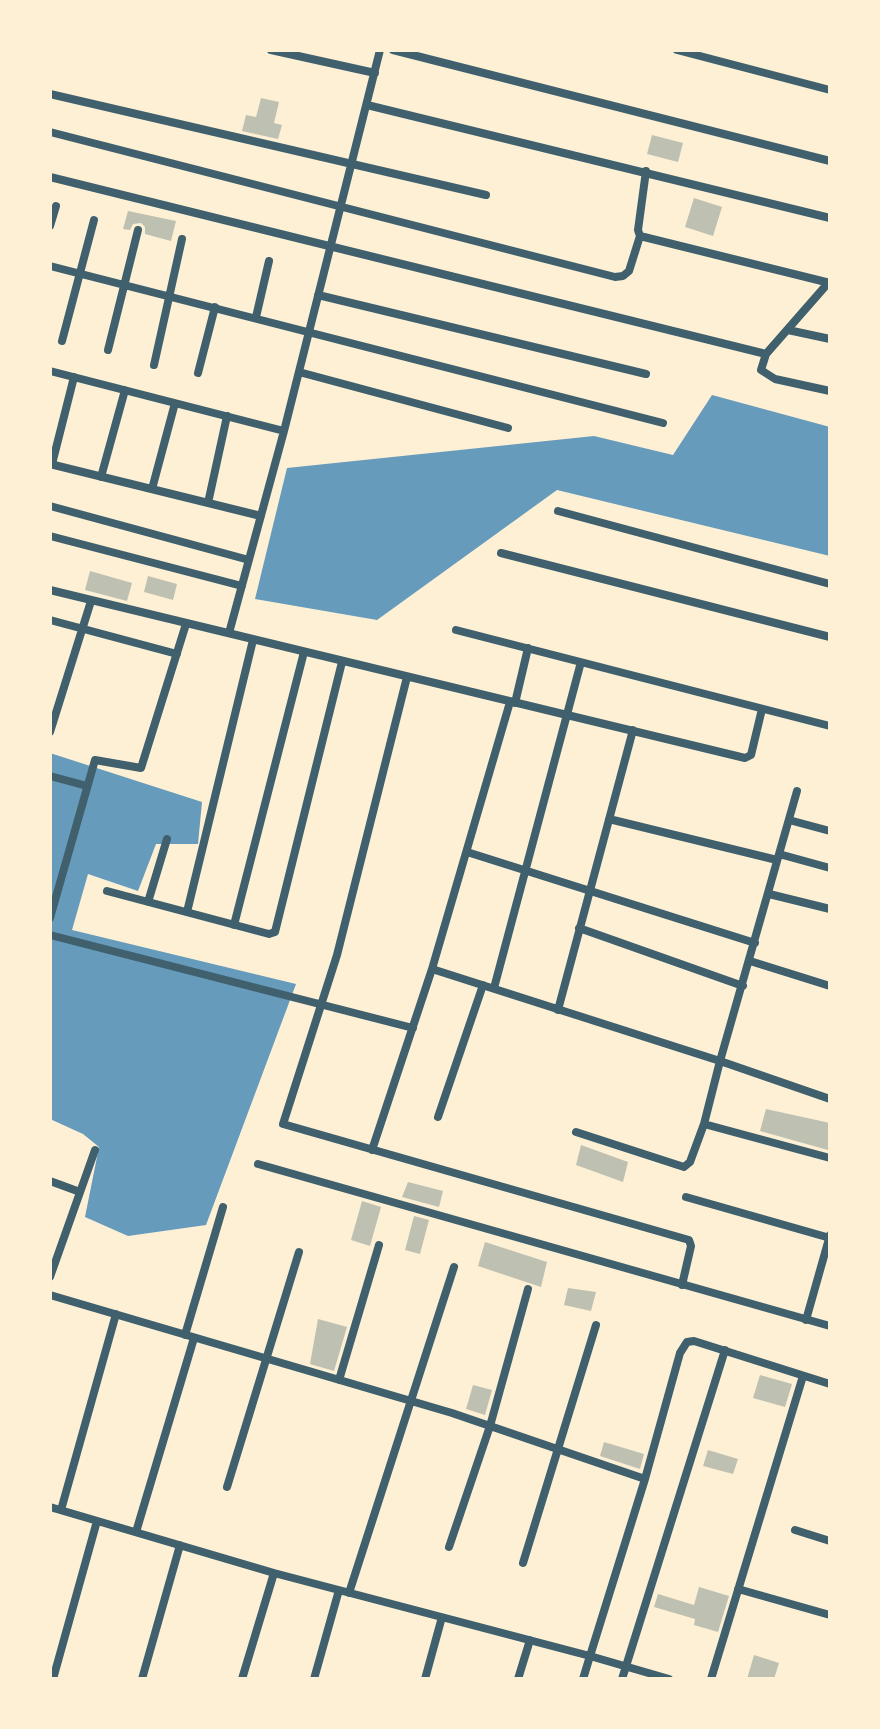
<!DOCTYPE html>
<style>
body{margin:0}
#map{position:relative;width:880px;height:1729px;overflow:hidden;background:#fdf0d5;font-family:"Golos Text",sans-serif}
canvas{display:block}
.frame{position:absolute;inset:0;border:52px solid #fdf0d5;pointer-events:none}
</style>
<div id="map">
<canvas width="880" height="1729"></canvas>
<div class="frame"></div>
</div>
<script>
const ctx = document.querySelector('canvas').getContext('2d');
ctx.lineJoin = 'round';
function fillPath(path, color) { ctx.fillStyle = color; ctx.fill(path, 'evenodd'); }
const shape = rows => new Path2D(rows.map(r => 'M' + r).join(''));
function strokePath(path, color, width, dash) { ctx.strokeStyle = color; ctx.lineWidth = width; ctx.lineCap = dash ? 'butt' : 'round'; ctx.setLineDash(dash || []); ctx.stroke(path); }
fillPath(shape([
 [712,395,830,427,830,556,557,490,377,620,255,599,287,468,594,436,673,455],
 [50,753,202,802,198,844,156,844,138,891,88,874,72,930,296,984,206,1225,128,1236,85,1217,99,1147,83,1134,50,1119]
]), '#669bbc');
fillPath(shape([
 [261,98,279,102,274,123,282,125,278,139,242,131,246,115,256,117],
 [652,135,683,143,678,162,647,154],
 [694,198,722,207,713,236,685,227],
 [128,211,176,221,171,241,145,234,145,227,141,223,133,224,130,230,123,229],
 [90,571,132,583,127,601,85,590],
 [148,576,177,584,173,600,144,592],
 [766,1109,830,1123,828,1150,760,1131],
 [581,1145,628,1162,623,1182,576,1165],
 [408,1182,443,1191,439,1207,402,1197],
 [362,1201,381,1207,370,1246,351,1240],
 [414,1216,429,1220,420,1254,405,1250],
 [485,1242,547,1262,541,1287,478,1266],
 [568,1288,596,1292,591,1311,564,1305],
 [318,1319,347,1327,334,1371,310,1364],
 [760,1375,792,1384,785,1407,753,1398],
 [473,1385,492,1390,485,1415,466,1409],
 [604,1442,644,1454,640,1469,600,1456],
 [708,1450,738,1459,733,1474,703,1466],
 [699,1587,729,1596,718,1632,694,1625,695,1619,654,1607,658,1594,694,1605],
 [754,1655,779,1663,774,1679,747,1679]
]), '#bec0b2');
strokePath(shape([
 [271,50,375,73],
 [393,50,830,161],
 [677,50,830,90],
 [50,94,486,195],
 [367,105,830,218],
 [50,132,615,277,623,276,629,271,640,236],
 [646,171,638,230,640,236,830,283],
 [50,177,766,354],
 [50,226,56,206],
 [50,266,663,423],
 [829,282,766,354,761,370,775,379,830,391],
 [318,295,646,374],
 [256,317,269,261],
 [788,330,830,339],
 [62,341,94,220],
 [108,350,138,230],
 [154,365,182,239],
 [50,371,284,431],
 [299,372,508,428],
 [198,373,215,307],
 [50,464,261,516],
 [52,464,74,377],
 [101,477,125,390],
 [152,489,175,403],
 [208,503,227,416],
 [50,506,249,560],
 [558,511,830,584],
 [50,536,242,586],
 [501,553,830,637],
 [50,590,745,758,751,755,762,709],
 [50,620,177,654],
 [456,630,830,726],
 [229,633,284,431,380,50],
 [407,677,337,955,283,1124,689,1240,691,1246,682,1285],
 [510,702,432,969,720,1061,797,791],
 [515,703,528,648],
 [50,732,91,601],
 [50,776,87,786],
 [609,819,777,860],
 [789,820,830,831],
 [467,852,755,943],
 [779,854,830,868],
 [107,891,269,934,275,932,342,662],
 [769,894,830,909],
 [148,902,167,839],
 [187,912,253,640],
 [50,918,95,760,141,768,186,624],
 [234,925,304,652],
 [579,928,743,986],
 [50,935,413,1028],
 [750,961,830,986],
 [494,988,581,662],
 [558,1010,633,730],
 [830,1099,720,1061,704,1124,830,1158],
 [438,1117,483,985],
 [576,1132,684,1167,690,1162,704,1124],
 [372,1150,432,969],
 [258,1164,830,1326],
 [50,1181,80,1192],
 [686,1197,830,1238],
 [50,1277,95,1150],
 [50,1295,452,1413,645,1479,680,1353,687,1342,694,1341,830,1384],
 [806,1320,830,1235],
 [185,1335,223,1207],
 [339,1380,379,1245],
 [227,1487,299,1252],
 [50,1507,274,1573,590,1656,645,1479],
 [61,1510,116,1314],
 [795,1530,830,1541],
 [136,1532,194,1338],
 [449,1547,490,1426,528,1289],
 [523,1563,596,1325],
 [738,1589,830,1615],
 [349,1593,454,1267],
 [53,1679,97,1521],
 [142,1679,180,1545],
 [242,1679,274,1573],
 [314,1679,339,1590],
 [425,1679,442,1617],
 [518,1679,530,1640],
 [583,1679,590,1656,669,1679],
 [622,1679,725,1350],
 [711,1679,803,1376]
]), '#3f606c', 8);
</script>
